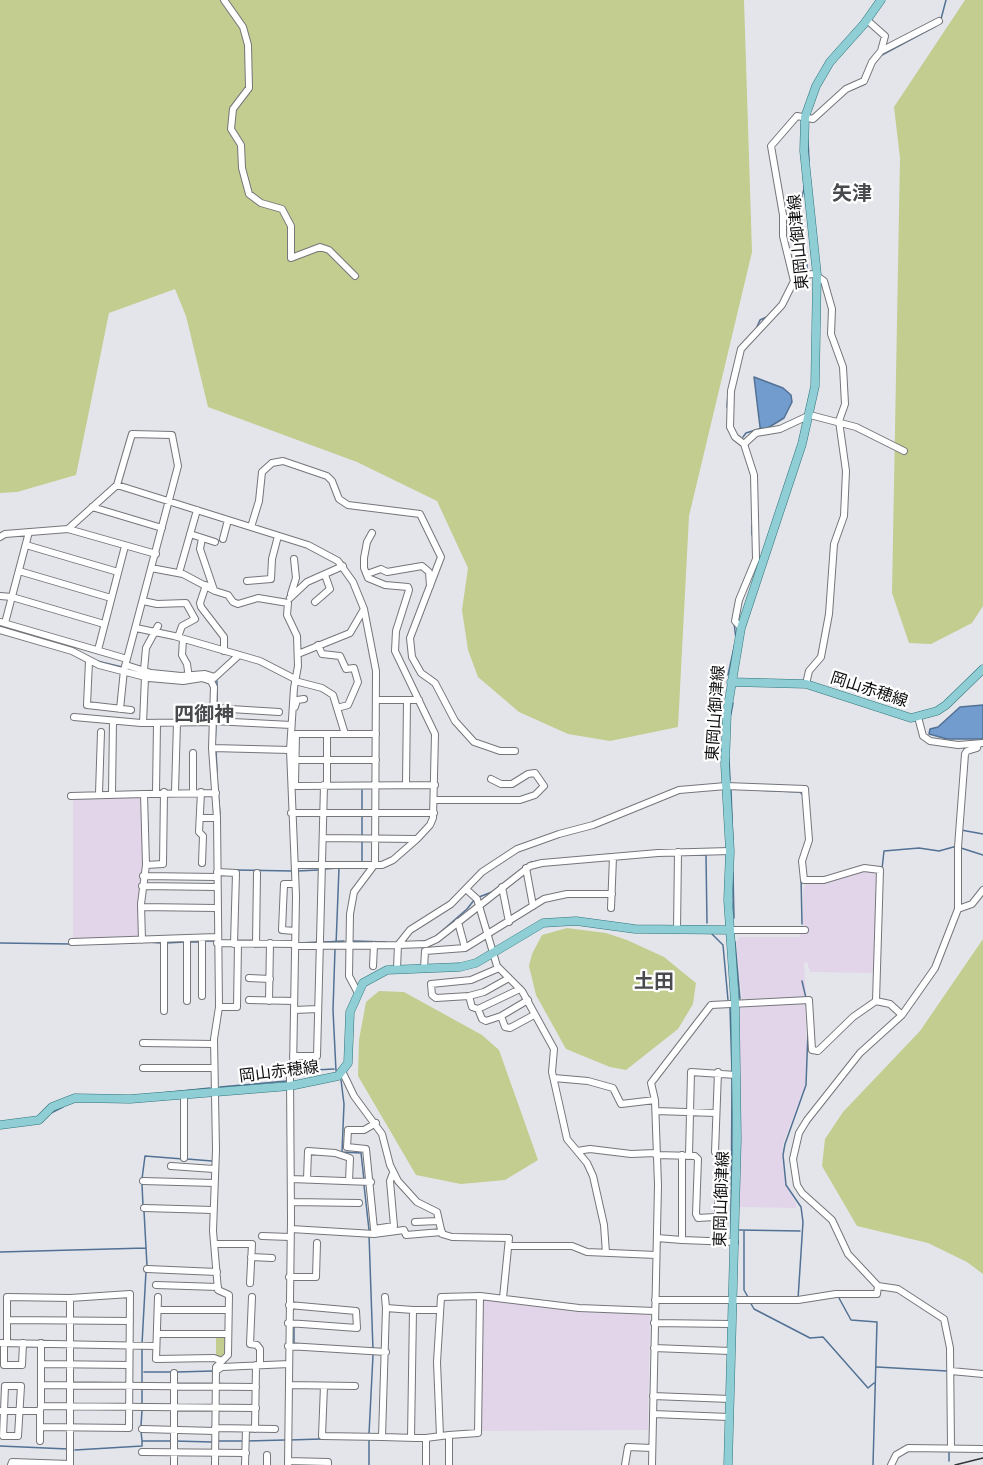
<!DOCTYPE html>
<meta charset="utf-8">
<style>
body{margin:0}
canvas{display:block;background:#e3e5ea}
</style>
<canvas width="983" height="1465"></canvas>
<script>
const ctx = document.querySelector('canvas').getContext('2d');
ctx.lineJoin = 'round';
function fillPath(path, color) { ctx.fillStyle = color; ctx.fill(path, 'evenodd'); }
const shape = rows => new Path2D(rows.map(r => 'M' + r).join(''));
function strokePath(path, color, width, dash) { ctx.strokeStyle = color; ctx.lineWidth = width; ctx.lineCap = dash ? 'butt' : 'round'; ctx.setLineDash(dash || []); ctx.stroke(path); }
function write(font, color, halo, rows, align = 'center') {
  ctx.font = font + ' "PT Sans Narrow","Noto Sans JP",sans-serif'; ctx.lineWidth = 4.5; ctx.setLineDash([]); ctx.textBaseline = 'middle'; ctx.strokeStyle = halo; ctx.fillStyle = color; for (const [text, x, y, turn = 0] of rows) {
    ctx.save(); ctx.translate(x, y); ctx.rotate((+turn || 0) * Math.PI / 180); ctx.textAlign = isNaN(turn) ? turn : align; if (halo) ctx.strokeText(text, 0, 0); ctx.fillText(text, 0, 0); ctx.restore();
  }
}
fillPath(shape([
 [142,794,144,862,140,900,140,935,137,938,73,939,73,798],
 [875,870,878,874,874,973,810,972,807,962,804,963,806,997,742,1000,736,942,740,937,799,937,803,924,803,890,807,882],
 [805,1004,807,1048,805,1085,783,1144,782,1154,785,1185,796,1203,796,1208,739,1207,738,1005],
 [483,1299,575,1312,650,1313,648,1430,480,1431]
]), '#e3d5e9');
fillPath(shape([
 [0,0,744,0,752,252,689,516,678,727,610,741,568,734,519,712,478,677,468,650,462,610,468,568,437,501,357,462,208,407,186,316,175,289,109,313,76,475,17,492,0,493],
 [965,0,983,0,983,606,972,623,931,644,909,643,892,593,900,158,894,107],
 [567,928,606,933,627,940,664,957,696,983,693,1004,678,1029,626,1070,610,1067,566,1049,536,995,529,966,532,954,542,935],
 [983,939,983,1274,967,1262,928,1243,857,1226,822,1166,825,1139,843,1112,920,1031],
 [379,991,404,992,482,1035,499,1050,538,1160,505,1180,461,1184,416,1175,358,1076,359,1040,366,1002],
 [216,1336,225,1337,224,1356,216,1356]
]), '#c2cd8f');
const water = shape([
 [754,377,783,388,791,395,792,402,784,418,766,429,761,430,760,427,754,377],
 [983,705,983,739,947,739,929,734,930,729,938,727,960,707,983,705]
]);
fillPath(water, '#719ccd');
strokePath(water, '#537194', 1.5);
strokePath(shape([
 [941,19,946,0],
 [880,56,936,26],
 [853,89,865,84],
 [808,139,809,161],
 [803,169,804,189,800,204,808,274],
 [756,329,760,320,769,316],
 [727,407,728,394],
 [743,437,746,433,762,428],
 [752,498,752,514],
 [752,535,752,525],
 [734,623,736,639],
 [1,627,11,630],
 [97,661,122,667],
 [728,675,735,643],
 [217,681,217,706],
 [731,714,733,703],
 [215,745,216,723],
 [216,750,217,772],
 [729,758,730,780],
 [217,780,220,814],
 [731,790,733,846],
 [755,790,800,792,803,795],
 [362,810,362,790],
 [961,830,983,834],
 [362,837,362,815],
 [961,848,983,855],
 [697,855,706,855,707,923],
 [362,862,362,842],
 [340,868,356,868],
 [324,869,339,868,336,945],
 [882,869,884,851,919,848,939,851,957,846],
 [237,870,292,871],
 [297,871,319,870],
 [733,872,734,918],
 [801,877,802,924],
 [479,897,492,892,531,862,613,854],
 [712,934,723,945,728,1000],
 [435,937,467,909,475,899],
 [205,941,214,941],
 [354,941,386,942],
 [148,942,161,943],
 [190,942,200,942],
 [324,942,344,941],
 [412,942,425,941],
 [735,942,740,999],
 [0,943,71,944],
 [166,943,185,942],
 [299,943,319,942],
 [85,944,134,943],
 [335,949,333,1010,336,1071],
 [802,981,806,998],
 [730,1008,732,1073],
 [296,1071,334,1069],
 [341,1080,344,1104,342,1152,361,1153,364,1180],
 [220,1087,287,1081],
 [162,1093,210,1088],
 [51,1113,63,1107],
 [187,1159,212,1161],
 [142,1179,145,1156,183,1159],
 [142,1184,143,1206],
 [364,1185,369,1230],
 [144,1211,147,1266],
 [731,1229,732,1077],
 [739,1230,800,1231],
 [744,1230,744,1290,748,1297],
 [369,1235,373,1350],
 [0,1252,146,1248],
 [839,1298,851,1320,877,1322,873,1465],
 [798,1299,803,1222,801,1207,786,1185,783,1155,785,1144,806,1085,808,1031],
 [750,1302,754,1309,810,1338,823,1337,868,1388,874,1383],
 [292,1327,294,1327,294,1344],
 [142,1344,146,1271],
 [142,1348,142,1382],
 [877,1367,947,1371],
 [144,1372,172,1372],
 [177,1372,213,1371],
 [142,1403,142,1387],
 [141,1426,142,1410],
 [141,1431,142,1441],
 [369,1434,373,1355],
 [369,1439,369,1465],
 [289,1440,321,1439],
 [175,1441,212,1442],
 [217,1441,243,1441],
 [247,1441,285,1440],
 [0,1446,68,1449],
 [75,1450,142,1446,142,1441,171,1441],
 [949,1461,949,1451]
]), '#537194', 1.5);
const minor = shape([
 [224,0,243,27,248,45,249,88,233,109,231,129,241,145,242,168,249,194,261,203,282,209,291,226,291,258,320,247,329,250,355,276],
 [867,20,885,36,881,51],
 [793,276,814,274,824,281,832,309,831,334,843,367,845,404,839,421,846,471,844,516,834,544,829,614,821,657,809,671,806,684],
 [744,444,756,433,780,429,810,415,856,427,904,451],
 [117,485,308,545,338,561,353,582,364,609,376,671,375,864,354,892,350,914,349,976,357,991],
 [92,507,162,528],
 [251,527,259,501,262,472,272,463,283,461,327,476,332,481,339,499,348,505,420,514,441,557,410,638,412,657,421,673,435,683,455,721,474,742,500,751,515,751],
 [68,529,117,485,132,434,172,435,178,466,124,670,120,709],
 [190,534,215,542],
 [0,537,5,534,68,529,156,554],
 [202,538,200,549,214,590],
 [223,539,228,520],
 [26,545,118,572],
 [151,568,183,574,215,591,228,595,233,602,238,604,258,598,288,603,287,615,297,636,298,666,294,688,290,750,296,896,293,1070,290,1077,291,1218,288,1465],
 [19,571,111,598],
 [179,573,197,510],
 [367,574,381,569,387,572,422,566,429,572,430,586],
 [247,581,271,579,272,559,278,536],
 [206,585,200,603,201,607,224,637,224,651],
 [291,594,296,578,294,559],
 [0,596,12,597,104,624],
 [290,598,307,582,343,566],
 [143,601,157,604,186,603,195,619,182,626,178,637],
 [315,602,330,589,325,575],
 [0,622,127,659],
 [5,623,29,532],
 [136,628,174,636,260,661,295,679],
 [741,628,735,621,739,600,756,559,754,475,744,444,735,437,730,427,731,391,741,349,782,305,794,281,783,236,783,215,771,146,797,116,813,119,846,89,864,81,872,62,881,51,939,21],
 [0,630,72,651,99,665,149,678,183,681,202,678,211,681],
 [183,639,182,655,187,664,189,678],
 [318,645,322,654,340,656,346,669,354,668,358,682,348,705,337,708],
 [98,650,125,546],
 [298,654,350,633,364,609],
 [89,661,87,705,131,710],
 [126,665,151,673,181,676,205,674,215,677],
 [144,670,146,648,158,626],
 [214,678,238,656],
 [211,681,214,687,212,748,217,818,219,1007,214,1039,216,1150,213,1231,218,1290,229,1295,228,1355,216,1367,215,1465],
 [295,681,322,688,333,695,345,734],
 [377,700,419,700],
 [295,707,297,700,304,699],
 [214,708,279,712],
 [74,717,141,723,213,722],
 [918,717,923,736,930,741,958,745,983,743],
 [213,721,291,725],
 [143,723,145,677],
 [327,734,327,785],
 [376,734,296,734,295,783,296,786,435,785],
 [212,748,290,750],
 [295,760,376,760],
 [406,785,407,700],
 [175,792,177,722],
 [193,792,193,753],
 [201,792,199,832,203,836,202,863],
 [99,793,101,732],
 [112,793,113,721],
 [156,793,157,723],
 [71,796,144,794],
 [435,800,520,800,535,795,544,786,535,773,528,774,512,784,501,784,491,779],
 [291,813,434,813],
 [200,818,217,818],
 [324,838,416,839],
 [146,865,163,864,164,792],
 [295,865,382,865,393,860,417,839,430,825,433,818,435,734,395,651,396,631,409,590,408,587,385,585,368,578,364,568,364,558,367,542,372,533],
 [526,868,533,906],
 [217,872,236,873,234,944],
 [143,876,217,877],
 [295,884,284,884,282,930,295,931],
 [142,886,217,887],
 [502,887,509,922],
 [466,889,477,899,497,966,522,991,554,1049,552,1072,565,1130,567,1139,587,1163,593,1176,604,1225,606,1253],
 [141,907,217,908],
 [611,908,613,857],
 [958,909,972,904,983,890],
 [458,922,465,948],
 [677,930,678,852],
 [729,930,805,930],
 [142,940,141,904,146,865,144,794,216,793],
 [72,942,216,937],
 [217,943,295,944],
 [256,944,257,873],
 [295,946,398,945,410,930,451,904,482,872,517,849,559,834,593,825,679,790,726,786,805,789,809,840,802,861,804,880,824,880,864,868,880,870,876,1001,853,1017,818,1051,812,1050,809,1000,711,1005,651,1083,655,1100,658,1185,652,1465],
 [373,966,374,945],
 [499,968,471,980,431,984,432,995,436,998,469,996,484,992,509,978],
 [397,969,398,945,426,944,437,939,530,866,542,863,658,853,730,851],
 [424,969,425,951,465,948,544,899,567,894,612,894],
 [249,978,270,979],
 [202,996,202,938],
 [469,996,472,1007,478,1009,520,989],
 [249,1000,294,1001],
 [187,1001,187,939],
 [269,1001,270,943],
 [876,1001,890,1004,902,1015],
 [219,1007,237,1007,238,944],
 [478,1009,482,1019,486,1021,501,1016,528,1000],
 [294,1010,318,1009],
 [164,1011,164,940],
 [501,1016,505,1027,510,1028,534,1015],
 [143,1043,214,1044],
 [293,1056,317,1056,324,785],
 [143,1068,214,1068],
 [343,1073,354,1096,382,1134,390,1165,398,1181,417,1202,437,1212,442,1234,452,1237,509,1238,503,1298],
 [554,1078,588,1081,613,1088,621,1104,655,1100],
 [656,1111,716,1113],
 [376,1123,364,1130,348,1130,347,1147,366,1149,374,1229,394,1226,390,1181,393,1173],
 [577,1151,590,1149,631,1154,656,1153],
 [656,1155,695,1156,698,1159,696,1214,698,1218,715,1217,718,1215,719,1156,715,1152,718,1072],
 [689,1155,691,1072,736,1075],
 [184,1158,184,1094],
 [171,1166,214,1169],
 [291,1179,371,1182],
 [307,1179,308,1151,335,1153,350,1158,349,1181],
 [143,1181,214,1183],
 [291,1202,359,1203],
 [144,1208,213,1210],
 [415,1222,439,1221],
 [291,1229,374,1234,404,1230,406,1235,442,1232],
 [262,1236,290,1237],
 [657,1238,682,1240,682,1155],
 [682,1240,735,1242],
 [215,1244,252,1244,250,1283],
 [510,1246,572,1246,587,1252,656,1255],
 [251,1257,272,1258],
 [147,1269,217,1272],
 [289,1277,316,1277,317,1243],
 [156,1285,218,1287],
 [158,1297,156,1359,214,1358,222,1361],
 [252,1297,250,1344,257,1345,260,1349,260,1365],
 [385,1297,386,1308],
 [655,1300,798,1300,836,1294,877,1294,878,1286],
 [158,1310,228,1310],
 [413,1310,439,1310],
 [7,1320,130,1321],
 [288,1323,357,1328,356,1311,289,1305],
 [654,1323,731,1324],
 [157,1334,228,1334],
 [0,1343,156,1346],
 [4,1343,4,1365,22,1365,23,1343],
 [7,1343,7,1297,70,1298,130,1294,129,1428,40,1427],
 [288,1346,386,1352],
 [654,1348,730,1351],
 [41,1364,129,1365],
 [216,1371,222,1367,289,1364],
 [951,1371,983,1374],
 [41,1385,256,1387],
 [289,1385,355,1386],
 [5,1386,21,1386,18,1436,3,1436,5,1386],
 [324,1386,322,1436,382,1437],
 [653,1396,730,1399],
 [41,1406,41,1343],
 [0,1411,40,1411,41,1406,256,1408],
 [653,1414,729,1417],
 [215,1428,275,1429],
 [142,1429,215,1431],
 [255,1429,256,1365],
 [449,1435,478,1433,480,1296],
 [440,1436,437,1362,441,1297,480,1296,579,1308,654,1311],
 [411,1438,413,1310,386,1308,382,1437,416,1438,426,1438,426,1465],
 [426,1438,449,1435,449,1465],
 [40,1441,40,1411],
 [951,1447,950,1348,944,1319,898,1289,878,1286,848,1254,832,1220,802,1193,797,1185,793,1159,799,1133,807,1120,860,1053,902,1015,935,968,958,909,958,847,965,754,967,751,977,748,978,744],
 [142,1452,246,1453],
 [288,1461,328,1462,328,1465],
 [11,1465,12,1462,70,1464],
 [70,1465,70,1298],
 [174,1465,174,1373],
 [245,1465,246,1429],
 [267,1465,267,1455],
 [625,1465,628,1447,652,1448],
 [891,1465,896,1455,908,1448,983,1449]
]);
const major = shape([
 [731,682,806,684,911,718,937,711,946,705,983,669],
 [0,1125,39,1120,52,1107,75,1098,130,1099,216,1092,290,1086,338,1076,348,1063,350,1012,363,983,387,970,460,967,476,963,543,923,576,921,635,929,729,930],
 [728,1465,737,1139,735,1003,728,900,730,851,725,765,727,712,741,628,802,444,815,386,817,275,804,151,805,117,816,86,830,62,864,24,881,0]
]);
strokePath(minor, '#74767a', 8);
strokePath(major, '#32757d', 9);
strokePath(minor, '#fff', 6);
strokePath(major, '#8fced4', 8);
strokePath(shape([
 [955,1465,983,1458]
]), '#303133', 1.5);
write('16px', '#0e0e10', '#fff', [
 ["東岡山御津線",799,242,-95],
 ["岡山赤穂線",869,690,18],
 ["東岡山御津線",716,713,-86],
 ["岡山赤穂線",279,1072,-7],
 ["東岡山御津線",722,1199,-88]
]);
write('bold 20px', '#484a4e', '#fff', [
 ["矢津",852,194],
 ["四御神",204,715],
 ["土田",654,982]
]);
</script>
